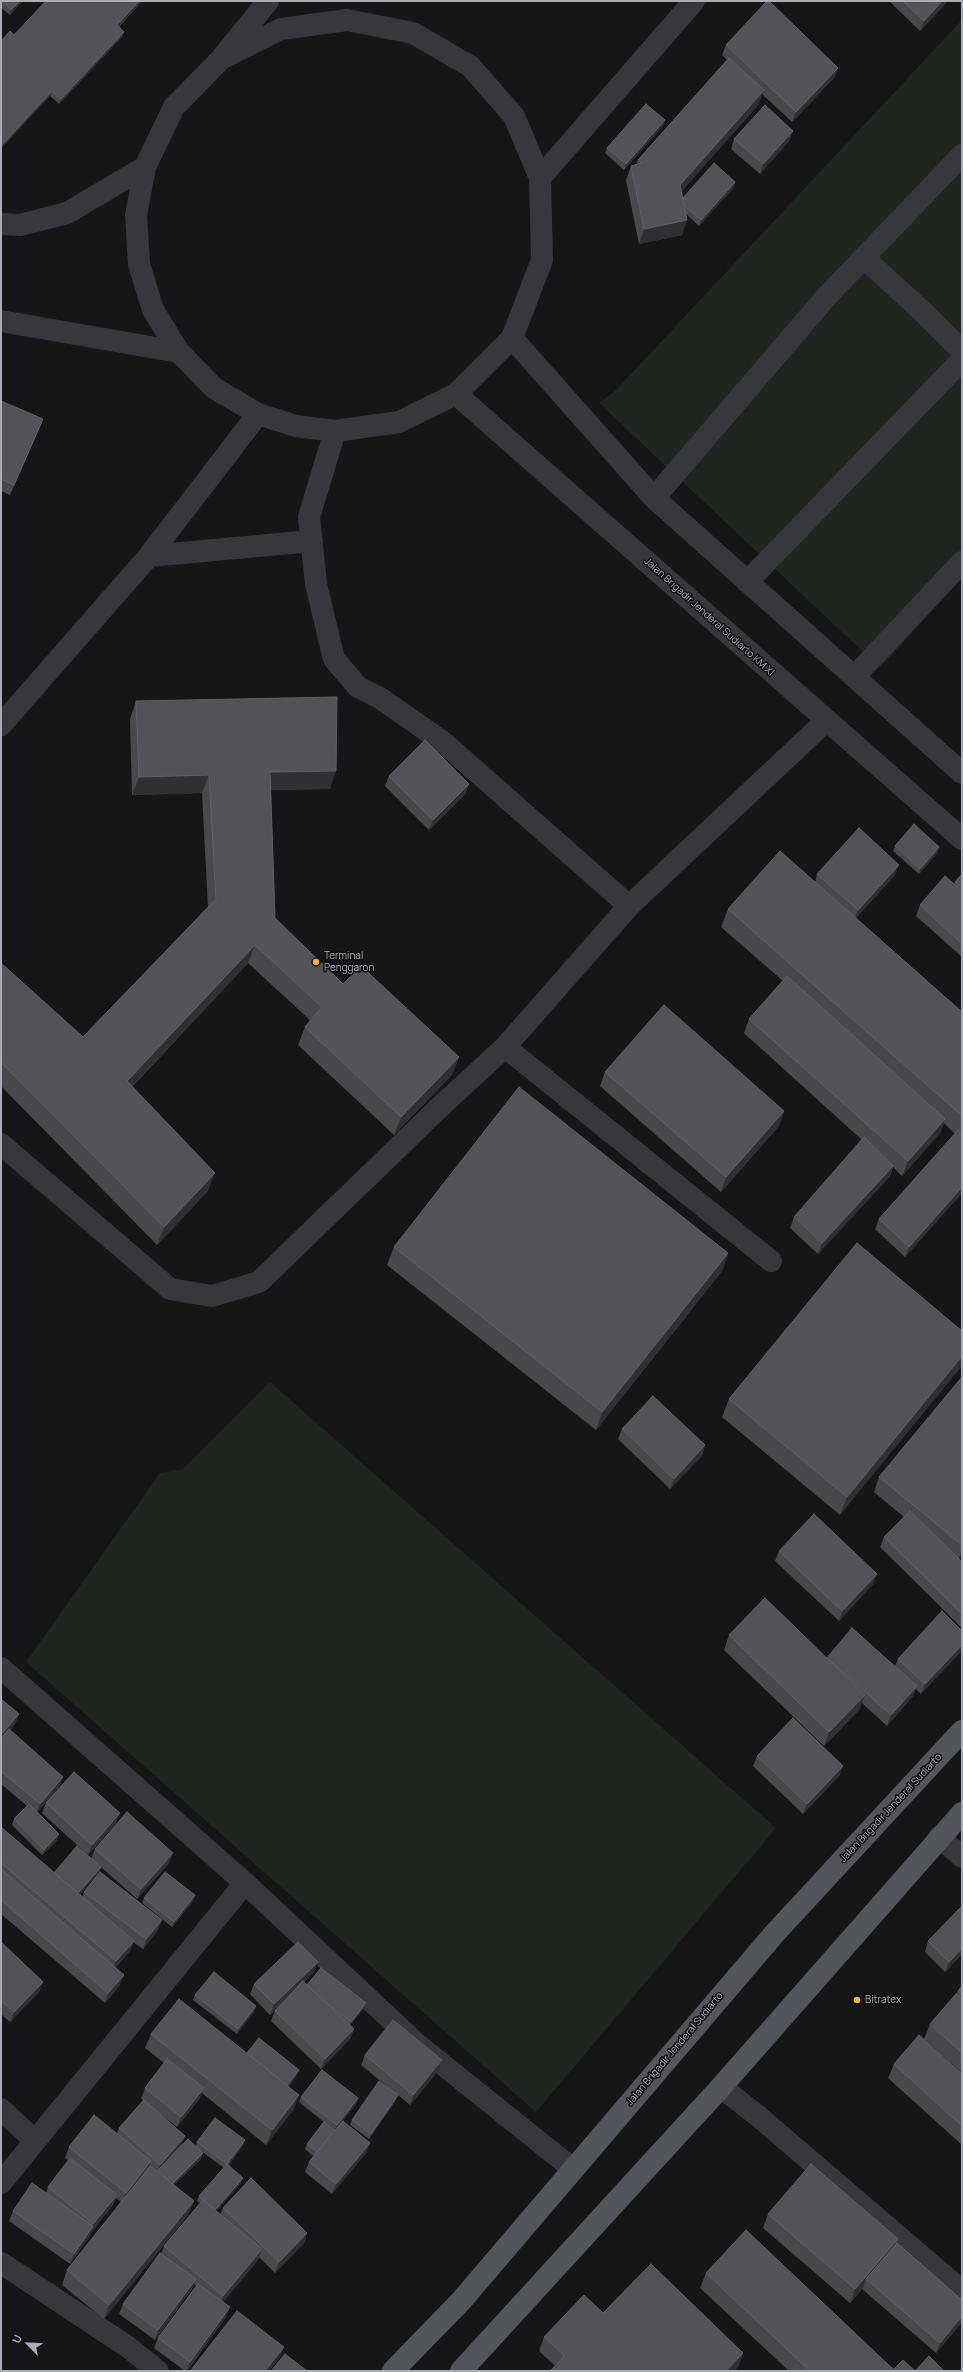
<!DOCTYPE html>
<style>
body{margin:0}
#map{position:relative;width:963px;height:2372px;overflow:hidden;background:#161618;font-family:Manrope,sans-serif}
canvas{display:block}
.frame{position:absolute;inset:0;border:2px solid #a8adb8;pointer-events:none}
.north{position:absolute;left:8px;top:2324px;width:40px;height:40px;-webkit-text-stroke:3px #111113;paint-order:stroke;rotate:294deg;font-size:11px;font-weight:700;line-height:16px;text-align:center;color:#a8adb8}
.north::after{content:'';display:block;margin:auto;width:14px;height:18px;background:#a8adb8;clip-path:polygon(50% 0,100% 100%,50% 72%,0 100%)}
</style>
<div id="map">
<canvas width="963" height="2372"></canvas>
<div class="frame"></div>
<div class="north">U</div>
</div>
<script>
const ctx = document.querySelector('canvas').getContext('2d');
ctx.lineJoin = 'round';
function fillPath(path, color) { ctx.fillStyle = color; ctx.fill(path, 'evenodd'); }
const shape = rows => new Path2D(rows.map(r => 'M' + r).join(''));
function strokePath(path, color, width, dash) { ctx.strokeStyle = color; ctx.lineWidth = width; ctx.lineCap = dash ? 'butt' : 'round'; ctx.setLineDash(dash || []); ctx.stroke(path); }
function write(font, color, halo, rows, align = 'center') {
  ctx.font = font + ' Manrope,sans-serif'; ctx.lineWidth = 3; ctx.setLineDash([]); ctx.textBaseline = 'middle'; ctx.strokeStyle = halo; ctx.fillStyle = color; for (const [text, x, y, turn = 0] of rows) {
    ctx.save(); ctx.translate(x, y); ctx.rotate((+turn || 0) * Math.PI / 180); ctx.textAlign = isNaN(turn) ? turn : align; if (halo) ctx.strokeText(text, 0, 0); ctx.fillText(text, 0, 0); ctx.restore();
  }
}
fillPath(shape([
 [962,20,962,578,880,668,599,403,616,390],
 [270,1382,776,1828,536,2112,26,1662,160,1473,183,1469]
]), '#1e261f');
strokePath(shape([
 [221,59,281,29,347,20,413,33,470,66,514,116,540,178,542,260,512,338,456,394,399,422,335,431,296,426,258,414,214,388,179,352,153,310,139,264,136,215,145,167,174,107,221,59,268,1],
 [540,178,694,1],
 [1,224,20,225,67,213,145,167],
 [864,258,922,311,962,351],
 [1,321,179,352],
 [512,338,654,498,962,773],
 [456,394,962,839],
 [335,431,309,517,316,584,334,659,358,687,380,698,443,742,629,906],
 [654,498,827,296,962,155],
 [149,556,312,541],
 [747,582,962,360],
 [854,677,962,562],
 [1,725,149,556,258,414],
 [505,1047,771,1261],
 [1,1144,170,1289,212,1296,259,1282,441,1106,505,1047,629,906,826,721],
 [939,1837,962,1857],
 [721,2087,758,2116,962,2291]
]), '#37383d', 22);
strokePath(shape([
 [1,1668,245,1883,417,2044,573,2169],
 [1,2109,35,2141],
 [1,2183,245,1883],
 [1,2263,128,2347,158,2371]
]), '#37383d', 22);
strokePath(shape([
 [393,2371,461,2301,775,1933,962,1731],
 [461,2371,721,2087,962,1813]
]), '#53555c', 22);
fillPath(shape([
 [1,1,23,1,10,15,1,8],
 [142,1,119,27,124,32,122,37,59,104,50,96,14,35],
 [889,1,948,1,920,31],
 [726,45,838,68,834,78,792,122,762,94,759,104,681,192,683,198,735,182,733,188,699,226,686,214,682,235,639,244,626,180,631,166,636,165,638,160,727,60,722,55],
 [665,120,663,126,624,170,605,153,607,148],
 [793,131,789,141,760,174,731,149,734,139],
 [1,401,39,429,10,495,1,491],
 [136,701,330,789,271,790,275,918,343,984,459,1057,452,1075,394,1135,298,1045,305,1027,310,1020,248,963,132,1087,208,1191,157,1245,1,1086,1,963,83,1037,208,907,202,793,132,795,130,719],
 [389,776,469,784,465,794,429,830,385,786],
 [895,846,938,852,919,874,893,851],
 [817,874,895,875,856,918,962,1012,962,1193,905,1257,875,1229,879,1219,955,1134,944,1123,940,1133,902,1176,893,1167,890,1176,818,1254,790,1228,794,1217,862,1140,744,1033,749,1019,783,981,721,927,728,909,815,882],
 [962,874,962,957,916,916,920,905,954,884,955,882],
 [605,1072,784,1111,779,1126,721,1192,600,1086],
 [394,1247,728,1253,722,1271,596,1430,387,1265],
 [962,1331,840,1515,722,1417,729,1399],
 [962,1377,962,1555,959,1559,962,1562,962,1628,880,1547,884,1537,904,1517,874,1492,879,1477],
 [622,1429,705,1445,702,1456,670,1489,618,1439],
 [779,1551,877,1574,873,1584,839,1621,775,1561],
 [962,1631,921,1694,916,1689,913,1696,887,1726,862,1703,859,1710,824,1746,724,1650,729,1635,826,1658,827,1658,895,1666,898,1659],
 [1,1699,19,1714,15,1724,10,1730,59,1787,37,1812,59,1834,57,1840,42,1855,12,1825,14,1819,27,1806,1,1784],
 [757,1756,843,1766,839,1776,803,1814,753,1766],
 [46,1803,116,1823,88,1855,42,1813],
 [1,1827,54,1873,91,1859,95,1849,169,1863,137,1899,101,1867,99,1872,80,1894,82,1897,84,1892,158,1930,143,1949,133,1942,130,1951,116,1967,120,1985,105,2003,1,1914],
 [195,1895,193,1901,172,1927,142,1903,144,1898],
 [928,1941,962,1954,945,1972,925,1952],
 [1,1942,43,1982,39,1992,10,2022,1,2014],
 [314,1972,304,1982,307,1985,364,2008,350,2025,354,2029,350,2039,321,2069,271,2021,275,2011,281,2004,270,2015,250,1994,254,1984],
 [962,1986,962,2073,924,2039,930,2024,956,1994,958,1991],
 [195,1995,256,2006,254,2012,237,2034,193,2000],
 [151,2034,247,2053,299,2070,297,2075,289,2086,294,2109,266,2145,202,2093,200,2098,177,2127,154,2109,185,2136,181,2146,196,2146,197,2142,245,2140,243,2145,229,2165,241,2183,216,2211,220,2215,223,2208,307,2233,304,2243,275,2273,259,2257,258,2260,223,2302,226,2317,187,2371,185,2371,154,2348,158,2338,196,2286,194,2284,192,2289,155,2340,119,2314,123,2304,161,2254,164,2246,200,2203,197,2201,199,2196,224,2168,200,2150,201,2159,174,2185,188,2215,104,2319,62,2285,67,2270,121,2202,116,2198,113,2205,91,2233,89,2237,70,2264,9,2221,13,2211,46,2193,48,2187,69,2160,65,2158,69,2147,117,2133,119,2128,143,2100,141,2099,145,2088,164,2063,145,2048],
 [365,2055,439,2070,410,2105,398,2095,396,2100,369,2139,350,2125,352,2120,389,2088,361,2065],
 [894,2064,962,2074,962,2145,888,2078],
 [301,2097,358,2098,356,2104,342,2122,370,2143,366,2153,332,2194,305,2172,309,2162,313,2156,305,2149,307,2144,324,2122,299,2102],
 [768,2214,898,2239,897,2243,962,2300,962,2322,936,2353,862,2289,863,2288,850,2303,763,2228],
 [706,2273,894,2369,915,2371,944,2371,789,2371,700,2288],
 [603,2313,738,2368,555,2366,539,2351,544,2337]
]), '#47494d');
fillPath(shape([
 [20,1,23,1,10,15,11,10],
 [139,1,142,1,115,30,117,25],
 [942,1,948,1,920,31,924,21],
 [124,32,122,37,59,104,61,99],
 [838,68,834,78,792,122,796,112],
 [764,90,759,104,675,199,680,185],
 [52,91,50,96,1,149,1,146],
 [665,120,663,126,624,170,626,164],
 [793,131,789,141,760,174,763,164],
 [735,182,733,188,699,226,701,220],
 [687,220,682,235,639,244,644,229],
 [43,419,39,429,10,495,14,485],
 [336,771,330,789,263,790,270,772],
 [209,775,202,793,132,795,139,777],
 [469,784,465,794,429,830,433,820],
 [939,847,938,852,919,874,920,869],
 [899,865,895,875,854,920,858,910],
 [255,945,248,963,120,1099,127,1081],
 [459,1057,452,1075,394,1135,401,1117],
 [784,1111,779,1126,721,1192,726,1177],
 [945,1119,940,1133,902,1176,908,1161],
 [893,1166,890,1176,818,1254,822,1243],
 [215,1173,208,1191,157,1245,164,1227],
 [962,1187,962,1193,905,1257,909,1247],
 [728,1253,722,1271,596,1430,602,1412],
 [962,1356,962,1366,840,1515,847,1497],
 [705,1445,702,1456,670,1489,674,1479],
 [962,1549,962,1555,958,1561],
 [877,1574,873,1584,839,1621,842,1611],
 [962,1645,962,1651,921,1694,925,1684],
 [917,1686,913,1696,887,1726,891,1715],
 [865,1695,859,1710,824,1746,829,1732],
 [19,1714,15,1724,1,1741,1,1735],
 [843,1766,839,1776,803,1814,807,1804],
 [63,1777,59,1787,36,1814,40,1804],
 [120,1813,116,1823,88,1855,92,1845],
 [59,1834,57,1840,42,1855,44,1850],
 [173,1853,169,1863,137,1899,141,1889],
 [101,1867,99,1872,74,1901,76,1895],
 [195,1895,193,1901,172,1927,174,1922],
 [162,1920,158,1930,143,1949,146,1939],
 [134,1941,130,1951,112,1971,116,1961],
 [962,1948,962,1954,945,1972,949,1962],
 [318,1962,314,1972,270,2015,274,2004],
 [124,1975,120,1985,105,2003,108,1993],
 [43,1982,39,1992,10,2022,14,2012],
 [366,2003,364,2008,349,2027,351,2022],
 [256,2006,254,2012,237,2034,238,2029],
 [354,2029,350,2039,321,2069,325,2059],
 [442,2060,439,2070,410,2105,413,2095],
 [299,2070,297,2075,284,2092,286,2087],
 [204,2088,200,2098,177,2127,181,2117],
 [299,2095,294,2109,266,2145,272,2130],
 [398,2095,396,2100,369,2139,371,2134],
 [358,2098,356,2104,335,2130,337,2125],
 [185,2136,181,2146,158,2170,160,2165],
 [245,2140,243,2145,226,2169,227,2164],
 [370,2143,366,2153,332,2194,336,2184],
 [203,2153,201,2159,170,2189,172,2184],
 [151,2161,148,2171,122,2203,126,2193],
 [243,2178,241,2183,212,2216,214,2210],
 [117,2195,113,2205,91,2233,89,2237,70,2264,74,2254,92,2228,93,2224],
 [194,2201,188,2215,104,2319,109,2305],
 [307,2233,304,2243,275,2273,279,2262],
 [898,2239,893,2253,866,2279,863,2288,850,2303,855,2289],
 [262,2249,258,2260,220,2306,223,2296],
 [196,2279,192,2289,155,2340,158,2330],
 [230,2307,226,2317,186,2371,190,2362],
 [962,2316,962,2322,936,2353,940,2343],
 [284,2347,280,2357,269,2371,265,2371],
 [743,2353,738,2368,735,2371,726,2371]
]), '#2f3033');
const building = shape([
 [2,1,20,1,11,10,2,1],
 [46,1,139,1,117,25,124,32,61,99,52,91,1,146,1,41,10,31,14,35,46,1],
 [767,1,769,1,838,68,796,112,726,45,767,1],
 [903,1,942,1,924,21,903,1],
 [729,58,764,90,680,185,687,220,644,229,631,166,642,163,638,160,729,58],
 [646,104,665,120,626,164,607,148,646,104],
 [765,105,793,131,763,164,734,139,765,105],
 [714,163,735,182,701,220,684,205,683,198,714,163],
 [1,401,43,419,14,485,1,479,1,401],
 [337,697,336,771,270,772,275,918,343,984,361,966,459,1057,401,1117,305,1027,322,1007,255,945,127,1081,215,1173,164,1227,1,1062,1,963,83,1037,216,899,209,775,139,777,136,701,337,697],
 [425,740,469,784,433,820,389,776,425,740],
 [914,824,939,847,920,869,895,846,914,824],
 [859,828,899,865,858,910,817,874,859,828],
 [780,851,962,1012,962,1116,728,909,780,851],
 [962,874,962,888,955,882,962,874],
 [945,876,962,891,962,944,920,905,945,876],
 [787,976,945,1119,908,1161,749,1019,787,976],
 [664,1005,784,1111,726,1177,605,1072,664,1005],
 [519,1087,728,1253,602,1412,394,1247,519,1087],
 [958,1130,962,1134,962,1187,909,1247,879,1219,958,1130],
 [864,1137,893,1166,822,1243,794,1217,864,1137],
 [857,1243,962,1331,962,1356,847,1497,729,1399,857,1243],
 [962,1377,962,1545,879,1477,962,1377],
 [653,1396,705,1445,674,1479,622,1429,653,1396],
 [910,1511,962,1562,962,1614,884,1537,910,1511],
 [814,1514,877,1574,842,1611,779,1551,814,1514],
 [765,1598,865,1695,829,1732,729,1635,765,1598],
 [942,1611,962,1631,962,1645,925,1684,898,1659,942,1611],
 [852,1628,917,1686,891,1715,827,1658,852,1628],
 [1,1699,19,1714,1,1735,1,1699],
 [793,1718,843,1766,807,1804,757,1756,793,1718],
 [9,1729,63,1777,40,1804,1,1771,1,1738,9,1729],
 [74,1772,120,1813,92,1845,46,1803,74,1772],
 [29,1804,59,1834,44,1850,14,1819,29,1804],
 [127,1812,173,1853,141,1889,95,1849,127,1812],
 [1,1827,134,1941,116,1961,1,1863,1,1827],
 [77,1846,101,1867,78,1893,54,1873,77,1846],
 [1,1869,124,1975,108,1993,1,1900,1,1869],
 [100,1872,162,1920,146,1939,84,1892,100,1872],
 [165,1872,195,1895,174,1922,144,1898,165,1872],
 [962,1906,962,1948,949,1962,928,1941,962,1906],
 [1,1942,43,1982,14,2012,1,2000,1,1942],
 [298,1942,318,1962,274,2004,254,1984,298,1942],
 [321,1968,366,2003,351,2022,324,2001,307,1985,321,1968],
 [214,1972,256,2006,238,2029,195,1995,214,1972],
 [303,1981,354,2029,325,2059,275,2011,303,1981],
 [962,1986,962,1995,958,1991,962,1986],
 [956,1994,962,1999,962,2053,930,2024,956,1994],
 [179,1999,299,2095,272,2130,151,2034,179,1999],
 [393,2020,442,2060,413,2095,365,2055,393,2020],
 [919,2035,962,2074,962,2126,894,2064,919,2035],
 [259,2038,299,2070,287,2085,247,2053,259,2038],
 [167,2059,204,2088,181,2117,145,2088,167,2059],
 [322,2070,358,2098,337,2125,301,2097,322,2070],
 [379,2081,398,2095,371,2134,352,2120,379,2081],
 [144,2100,185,2136,160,2165,119,2128,144,2100],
 [94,2115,151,2161,126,2193,69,2147,94,2115],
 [215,2118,245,2140,227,2164,197,2142,215,2118],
 [343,2121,370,2143,336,2184,309,2162,343,2121],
 [324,2122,334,2130,317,2152,307,2144,324,2122],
 [188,2139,203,2153,172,2184,158,2170,188,2139],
 [70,2158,117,2195,93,2224,48,2187,70,2158],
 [227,2164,243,2178,215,2210,199,2196,227,2164],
 [811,2164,898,2239,855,2289,768,2214,811,2164],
 [150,2166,194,2201,109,2305,67,2270,150,2166],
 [251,2178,307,2233,279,2262,223,2208,251,2178],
 [32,2183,93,2226,74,2254,13,2211,32,2183],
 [203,2200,262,2249,223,2296,164,2246,203,2200],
 [746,2230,895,2371,810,2371,706,2273,746,2230],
 [897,2243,962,2300,962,2316,940,2343,866,2279,897,2243],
 [160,2253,196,2279,158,2330,123,2304,160,2253],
 [651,2264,743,2353,726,2371,550,2371,565,2356,544,2337,584,2295,603,2313,651,2264],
 [198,2284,230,2307,190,2362,158,2338,198,2284],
 [237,2311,284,2347,265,2371,193,2371,191,2370,237,2311],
 [285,2354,307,2371,271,2371,285,2354],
 [929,2356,944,2371,895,2371,894,2369,903,2360,915,2371,929,2356]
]);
fillPath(building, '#525359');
strokePath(building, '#5f6168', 1);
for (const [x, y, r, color] of [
 [316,962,4,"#f2b134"],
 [857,2000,4,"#f2b134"]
]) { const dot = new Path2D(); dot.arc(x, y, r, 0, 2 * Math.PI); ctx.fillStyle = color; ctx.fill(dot); strokePath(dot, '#111113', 1.5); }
write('10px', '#a8adb8', '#111113', [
 ["Jalan Brigadir Jenderal Sudiarto KM XI",709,617,42],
 ["Jalan Brigadir Jenderal Sudiarto",891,1808,-47],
 ["Jalan Brigadir Jenderal Sudiarto",675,2049,-50]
]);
write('10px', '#a8adb8', '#111113', [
 ["Terminal",324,956],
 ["Penggaron",324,968],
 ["Bitratex",865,2000]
], 'left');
</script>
